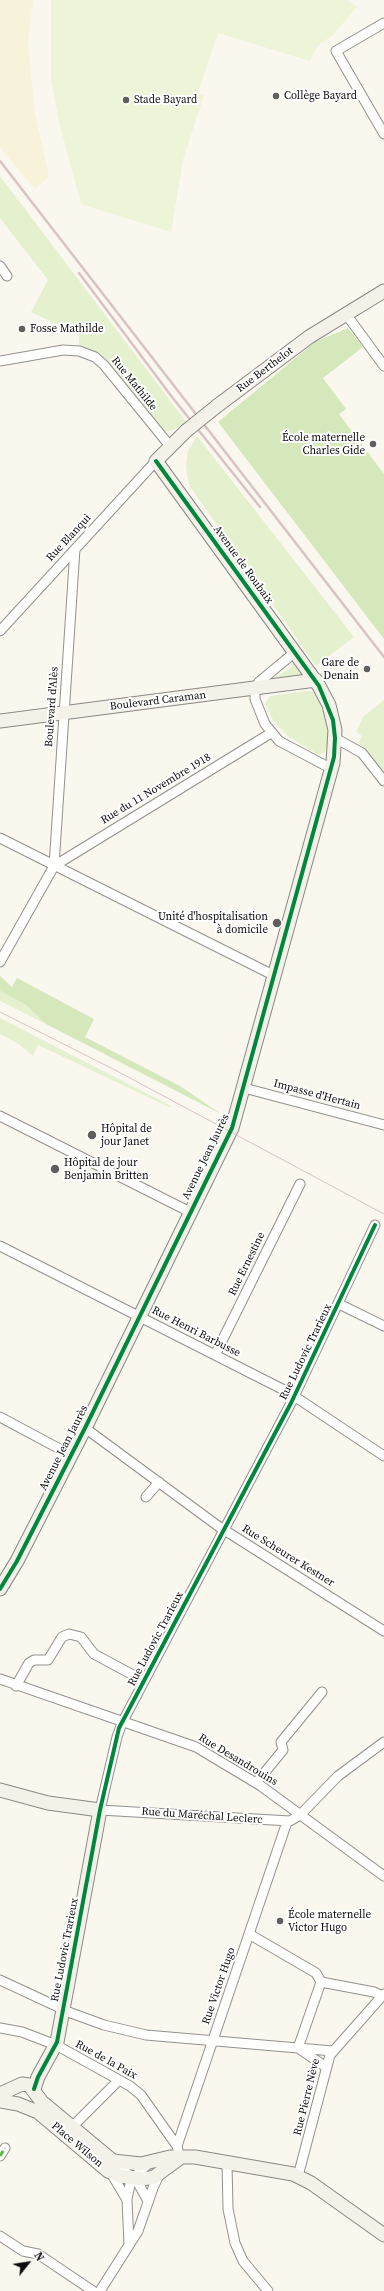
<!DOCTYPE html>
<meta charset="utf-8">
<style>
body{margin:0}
#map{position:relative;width:384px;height:2291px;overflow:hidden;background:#faf7ef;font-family:"Source Serif 4",serif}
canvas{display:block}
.north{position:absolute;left:8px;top:2243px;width:40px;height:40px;-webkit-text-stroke:3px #fff;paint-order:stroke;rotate:60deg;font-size:11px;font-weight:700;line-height:16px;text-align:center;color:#0b0b0b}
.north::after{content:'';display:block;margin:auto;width:14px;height:18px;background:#0b0b0b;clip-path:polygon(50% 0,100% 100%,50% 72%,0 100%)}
</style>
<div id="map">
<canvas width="384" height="2291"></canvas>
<div class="north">N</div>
</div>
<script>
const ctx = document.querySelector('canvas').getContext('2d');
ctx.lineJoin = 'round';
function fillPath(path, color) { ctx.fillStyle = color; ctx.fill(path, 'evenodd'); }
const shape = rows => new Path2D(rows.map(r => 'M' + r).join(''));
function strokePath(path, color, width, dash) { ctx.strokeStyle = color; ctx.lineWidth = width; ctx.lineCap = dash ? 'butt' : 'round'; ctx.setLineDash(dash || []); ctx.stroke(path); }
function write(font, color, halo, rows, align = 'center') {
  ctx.font = font + ' "Source Serif 4",serif'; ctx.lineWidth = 4; ctx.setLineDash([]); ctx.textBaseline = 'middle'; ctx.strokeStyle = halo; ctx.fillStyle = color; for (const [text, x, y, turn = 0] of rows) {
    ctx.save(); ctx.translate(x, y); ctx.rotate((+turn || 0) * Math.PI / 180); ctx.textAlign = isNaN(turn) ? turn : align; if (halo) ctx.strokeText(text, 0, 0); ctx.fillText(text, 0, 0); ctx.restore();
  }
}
fillPath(shape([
 [0,0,33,0,28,42,35,114,49,177,35,189,0,148]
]), '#f7f3db');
fillPath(shape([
 [0,176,187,423,171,431,165,431,106,359,79,345,79,335,31,312,48,280,0,218],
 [197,436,354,637,316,666,189,485,186,467,188,451],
 [294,665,303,675,277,680,276,677],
 [305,691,317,692,325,710,331,737,330,749,319,755,289,737,273,720,265,704,270,696],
 [384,700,384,774,359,743,362,736,356,732,363,717],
 [0,991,26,1005,46,1024,0,1001],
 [0,1018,169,1105,171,1108,38,1045,33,1056,19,1044,0,1034]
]), '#e5f0ce');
fillPath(shape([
 [348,328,363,347,323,378,346,409,339,414,384,474,384,639,218,422,315,342],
 [0,976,12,987,17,978,94,1019,85,1037,180,1086,221,1114,46,1024,26,1005,0,991]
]), '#d5e8bc');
fillPath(shape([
 [51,0,347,0,357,7,333,35,317,46,310,61,218,33,198,93,204,95,183,160,171,232,81,204,59,122,51,79]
]), '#eef4d8');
const street = shape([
 [384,23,336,51,384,134],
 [0,266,7,276],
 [346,314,384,366],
 [0,361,63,350,79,351,95,357,104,365,170,446],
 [0,631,156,461],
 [295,652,259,682,255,689,255,699,265,724,279,741,332,769],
 [335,738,362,753,384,781],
 [0,838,275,976],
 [54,866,271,733],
 [0,962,54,866,75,549],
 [244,1088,384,1125],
 [0,1116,190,1212],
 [375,1225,291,1403,122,1723,117,1737,100,1810,290,1821,300,1815,338,1776,384,1742],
 [0,1246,288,1392,384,1456],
 [339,1304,384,1326],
 [215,1355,300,1184],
 [0,1417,71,1455],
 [85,1428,218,1526,384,1631],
 [146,1497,159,1482],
 [0,1679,196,1747,261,1786,384,1876],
 [16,1686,29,1663,34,1660,48,1660,62,1637,69,1634,81,1637,94,1654,144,1681],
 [256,1783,283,1750,281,1742,322,1692],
 [249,1934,316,1973,321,1982],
 [0,1980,71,2013,104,2025,146,2035,333,2051],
 [0,2028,22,2032,56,2045,130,2086,141,2095,177,2146],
 [298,2048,321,1982,374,1992,382,1996],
 [301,2050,326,2067],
 [72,2127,119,2080],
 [0,2156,5,2148],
 [180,2158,177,2146,287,1822],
 [113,2161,138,2183,148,2201],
 [227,2163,228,2209,235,2243,243,2261,268,2291],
 [111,2173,127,2200,129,2244],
 [298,2176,330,2055,384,1994],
 [127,2199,131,2180,148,2164],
 [0,2236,23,2251,38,2254,93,2291],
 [100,2291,138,2231,153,2188,160,2173]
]);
const secondary = shape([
 [217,406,309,337,384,291],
 [0,721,316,680],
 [0,1589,17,1561,85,1428,232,1128,333,763,335,730,329,705,319,686,156,461,186,431],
 [0,1790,48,1803,100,1810,57,2042,38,2077,34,2089],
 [0,2094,22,2084,29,2085,42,2102,113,2161,141,2164,170,2157,195,2157,293,2174,311,2183,384,2235],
 [0,2101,18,2104,38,2112,108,2171,120,2176,144,2179,154,2177,180,2158]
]);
strokePath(street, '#93918e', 11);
strokePath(secondary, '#898884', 15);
strokePath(street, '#fefefd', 9);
strokePath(secondary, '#f4f2e8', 13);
strokePath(shape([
 [0,1012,115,1070,384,1214]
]), '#d7c3c4', 1);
strokePath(shape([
 [0,161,384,657],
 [79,273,172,397,260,507]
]), '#d7c3c4', 2.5);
const secondaryBridge = shape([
 [186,431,217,406]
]);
strokePath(secondaryBridge, '#898884', 15, []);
strokePath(secondaryBridge, '#f4f2e8', 13);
strokePath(shape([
 [0,2156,5,2148]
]), '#58b947', 3, [6, 3]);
strokePath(shape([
 [0,1589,17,1561,85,1428,232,1128,334,757,335,738,333,720,319,686,156,461],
 [34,2089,38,2077,57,2042,100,1810,119,1728,291,1403,375,1225]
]), '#00873e', 4);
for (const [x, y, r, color] of [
 [276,96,4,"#5f5e5b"],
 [126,100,4,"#5f5e5b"],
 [22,329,4,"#5f5e5b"],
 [373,444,4,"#5f5e5b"],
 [367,669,4,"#5f5e5b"],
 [277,923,5,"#5f5e5b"],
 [92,1135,5,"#5f5e5b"],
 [55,1169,5,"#5f5e5b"],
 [280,1921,4,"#5f5e5b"]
]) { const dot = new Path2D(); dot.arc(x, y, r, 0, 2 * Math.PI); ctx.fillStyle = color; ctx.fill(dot); strokePath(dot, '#fff', 1.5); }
write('11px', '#0b0b0b', '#fff', [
 ["Collège Bayard",284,96],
 ["Stade Bayard",134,100],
 ["Fosse Mathilde",30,329],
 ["École maternelle",365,438,"right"],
 ["Charles Gide",365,451,"right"],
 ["Gare de",359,663,"right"],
 ["Denain",359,676,"right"],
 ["Unité d'hospitalisation",268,917,"right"],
 ["à domicile",268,930,"right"],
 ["Hôpital de",101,1129],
 ["jour Janet",101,1142],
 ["Hôpital de jour",64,1163],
 ["Benjamin Britten",64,1176],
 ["École maternelle",288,1915],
 ["Victor Hugo",288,1928]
], 'left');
write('11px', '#0b0b0b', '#fff', [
 ["Rue Berthelot",265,370,-37],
 ["Rue Mathilde",134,384,51],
 ["Rue Blanqui",69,538,-47],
 ["Avenue de Roubaix",243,565,54],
 ["Boulevard Caraman",158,701,-7],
 ["Boulevard d'Alès",52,707,-86],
 ["Rue du 11 Novembre 1918",156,789,-31],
 ["Impasse d'Hertain",317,1095,15],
 ["Avenue Jean Jaurès",206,1157,-64],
 ["Rue Ernestine",247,1264,-64],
 ["Rue Henri Barbusse",196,1332,27],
 ["Rue Ludovic Trarieux",306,1352,-64],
 ["Avenue Jean Jaurès",64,1448,-63],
 ["Rue Scheurer Kestner",288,1556,32],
 ["Rue Ludovic Trarieux",156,1639,-62],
 ["Rue Desandrouins",238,1760,31],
 ["Rue du Maréchal Leclerc",202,1816,4],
 ["Rue Ludovic Trarieux",65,1950,-79],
 ["Rue Victor Hugo",219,1986,-71],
 ["Rue de la Paix",106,2060,29],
 ["Rue Pierre Nève",307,2097,-76],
 ["Place Wilson",77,2145,40]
]);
</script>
